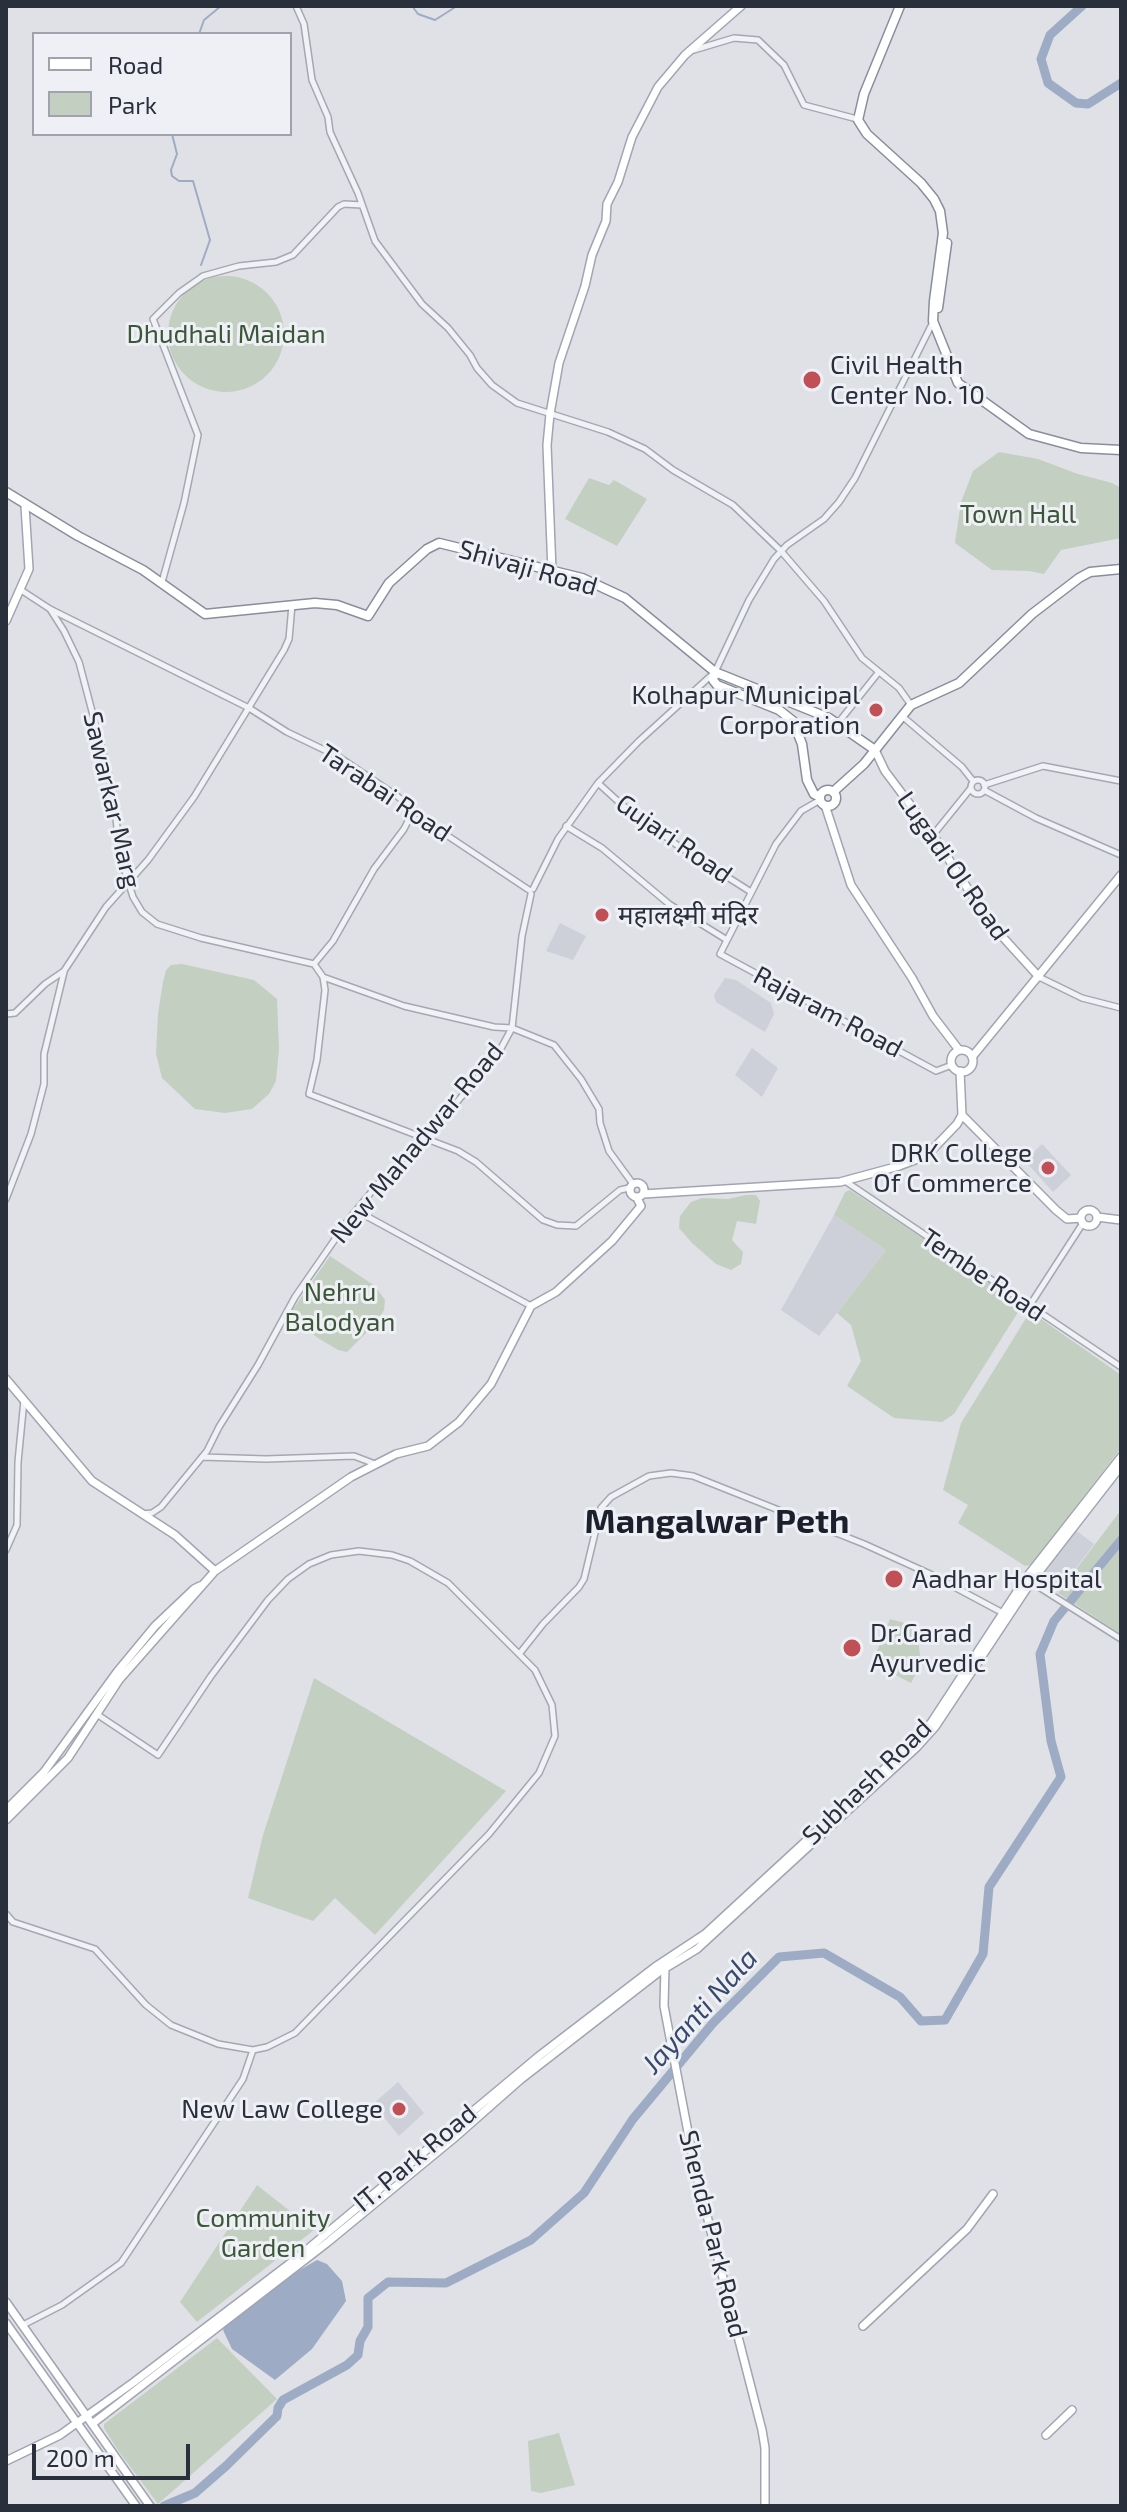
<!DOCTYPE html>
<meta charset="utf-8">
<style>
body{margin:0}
#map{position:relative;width:1127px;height:2512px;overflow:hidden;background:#dfe1e7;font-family:"Exo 2",sans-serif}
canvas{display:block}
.frame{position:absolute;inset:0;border:8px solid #2a2f3c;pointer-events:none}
.legend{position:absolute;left:32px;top:32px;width:260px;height:104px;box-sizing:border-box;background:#eef0f5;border:2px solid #a0a3ab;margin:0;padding:10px 14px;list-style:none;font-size:24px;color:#2a2f3c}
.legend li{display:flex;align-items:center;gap:16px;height:40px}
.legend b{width:40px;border:2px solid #a0a3ab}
.scale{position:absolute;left:32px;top:2444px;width:158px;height:36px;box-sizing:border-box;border:4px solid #2a2f3c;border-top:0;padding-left:10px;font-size:24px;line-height:28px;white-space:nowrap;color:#2a2f3c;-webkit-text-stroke:6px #eef0f5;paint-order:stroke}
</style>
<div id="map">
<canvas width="1127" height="2512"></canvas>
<div class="frame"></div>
<ul class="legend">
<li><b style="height:10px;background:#fff"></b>Road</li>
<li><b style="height:22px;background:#c3d0c1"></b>Park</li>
</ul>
<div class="scale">200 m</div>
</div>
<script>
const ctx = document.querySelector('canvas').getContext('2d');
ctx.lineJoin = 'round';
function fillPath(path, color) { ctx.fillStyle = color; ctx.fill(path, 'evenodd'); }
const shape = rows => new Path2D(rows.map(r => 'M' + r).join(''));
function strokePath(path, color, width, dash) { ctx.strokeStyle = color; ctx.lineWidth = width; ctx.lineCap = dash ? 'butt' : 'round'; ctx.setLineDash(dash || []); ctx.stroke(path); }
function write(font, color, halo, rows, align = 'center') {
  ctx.font = font + ' "Exo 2","Noto Sans Devanagari",sans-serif'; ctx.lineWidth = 6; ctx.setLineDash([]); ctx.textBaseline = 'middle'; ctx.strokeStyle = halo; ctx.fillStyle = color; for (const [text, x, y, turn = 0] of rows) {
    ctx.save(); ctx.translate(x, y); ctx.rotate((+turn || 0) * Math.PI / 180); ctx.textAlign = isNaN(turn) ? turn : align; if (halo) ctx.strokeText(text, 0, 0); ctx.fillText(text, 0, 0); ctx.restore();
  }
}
fillPath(shape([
 [560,923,586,936,573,960,546,951],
 [725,978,736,980,771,1003,774,1014,765,1032,716,1002,714,995],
 [752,1048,778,1068,762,1097,735,1075],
 [1042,1144,1071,1175,1053,1192,1025,1161],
 [834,1215,886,1250,819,1336,781,1310],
 [1074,1529,1094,1544,1058,1592,1038,1577],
 [398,2082,424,2113,399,2136,373,2104]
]), '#cdd0d8');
fillPath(shape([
 '168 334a58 58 0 1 1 116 0a58 58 0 1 1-116 0Z',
 [999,452,1038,459,1078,474,1112,483,1121,488,1121,538,1061,550,1044,574,1029,571,992,570,955,543,961,502,973,471],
 [589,478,609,485,614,480,647,499,617,546,565,519],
 [182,964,254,980,277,999,279,1049,276,1081,269,1094,252,1109,225,1113,195,1109,162,1078,156,1054,158,1013,163,982,166,970,171,965],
 [850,1190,1019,1302,1020,1309,954,1414,942,1422,894,1418,847,1386,861,1361,851,1325,837,1313,886,1250,834,1215,845,1192],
 [746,1195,756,1195,760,1201,756,1224,737,1221,732,1240,743,1252,741,1264,731,1270,716,1264,692,1243,679,1228,680,1216,691,1202,702,1198,728,1199],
 [330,1256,375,1286,385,1300,384,1310,376,1323,347,1352,338,1350,318,1338,289,1315],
 [1034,1314,1121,1375,1121,1448,1031,1565,1025,1566,958,1523,968,1505,943,1490,961,1423,1028,1315],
 [1121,1510,1121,1634,1058,1593],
 [890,1619,908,1624,917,1633,920,1654,919,1668,911,1683,872,1663],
 [314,1678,506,1791,375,1935,335,1898,313,1921,248,1898,263,1835],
 [257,2185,314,2230,197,2322,180,2302],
 [217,2338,277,2399,158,2504,117,2449,104,2428,104,2424],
 [559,2433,575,2485,541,2493,531,2491,528,2441]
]), '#c3d0c1');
fillPath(shape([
 [317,2260,327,2264,342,2281,346,2301,312,2349,275,2380,232,2349,223,2330,229,2322,291,2275]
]), '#9dacc4');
strokePath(shape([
 [412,6,418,14,435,20,457,6],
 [199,34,204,20,221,6],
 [172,134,177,154,171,170,172,176,179,181,193,181,210,240,201,265]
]), '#9dacc4', 2);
strokePath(shape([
 [1082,6,1050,35,1041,59,1048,83,1076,103,1088,104,1121,83],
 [164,2506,195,2493,226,2466,277,2416,278,2408,283,2400,347,2365,358,2355,360,2341,368,2327,368,2298,388,2282,446,2283,531,2240,584,2193,633,2119,713,2023,779,1957,824,1953,900,1997,921,2021,945,2020,983,1954,989,1887,1061,1777,1051,1741,1040,1654,1054,1621,1121,1540]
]), '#9dacc4', 9);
const minor = shape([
 [296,6,304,24,312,80,328,117,330,132,358,193,375,241,422,304,448,328,470,355,477,368,492,385,517,403,608,432,645,449,673,470,733,505,781,551,824,601,862,658,899,688,911,705],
 [694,50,734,38,758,40,784,65,804,105,857,119],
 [162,582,184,503,198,435,153,319,179,293,203,276,239,266,276,262,293,255,338,207,344,204,362,205],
 [21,590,50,609,249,708,287,732,339,757,397,796,439,830,529,890],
 [50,609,64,631,79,662,113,791,120,855,133,897,142,912,157,924,201,938,314,964],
 [902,716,962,767,973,781],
 [838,723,878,673],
 '971 787a7 7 0 1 1 14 0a7 7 0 1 1-14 0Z',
 [598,783,621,804,677,845,751,892],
 [984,785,1043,766,1121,781],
 [984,790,1036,818,1121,855],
 [820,800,801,811,776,844,720,954,936,1071,952,1065],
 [566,826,602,848,669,904,727,940],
 [933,835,971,788],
 [533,889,558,839,598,783,639,741,715,672,749,600,774,559,787,545,824,519,839,502,855,478,933,322],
 [314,964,323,977,325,990,317,1060,309,1094,458,1151,476,1162,543,1220,557,1225,576,1226,620,1190,629,1188],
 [314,964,333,941,374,869,404,829,413,811],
 [323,977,404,1006,494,1027,512,1028,554,1045,581,1079,599,1109,600,1123,609,1151,633,1184],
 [1039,977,1082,998,1121,1008],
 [6,1014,15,1013,45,984,64,971,106,907,148,860,194,797,284,650,289,639,292,605],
 [845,1181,1121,1367],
 [6,1199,31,1134,44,1084,44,1054,64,972],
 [357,1211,531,1306],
 [1030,1305,1083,1223],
 [202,1457,266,1459,354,1456,375,1464],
 [142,1514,152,1513,161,1507,207,1451,219,1427,258,1365,295,1297,349,1219,382,1179,402,1160,412,1146,441,1121,499,1052,512,1028,522,936,531,894],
 [6,1550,17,1525,18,1462,24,1400],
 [1031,1582,1121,1639],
 [520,1653,543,1624,579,1587,584,1579,601,1508,611,1497,649,1476,671,1473,693,1476,864,1544,930,1574,1003,1613],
 [6,1914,13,1922,95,1949,146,2005,171,2025,218,2044,253,2050,267,2047,295,2033,489,1834,539,1773,555,1736,552,1705,535,1670,448,1583,410,1561,392,1555,359,1551,331,1555,309,1564,288,1579,268,1600,211,1676,158,1755,98,1715],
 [23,2325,62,2305,121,2263,243,2079,253,2050]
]);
const major = shape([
 [552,571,547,445,550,414,559,363,585,286,592,255,606,221,607,204,618,182,632,137,658,87,685,55,741,6],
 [6,621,29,569,25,506],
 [875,750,885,771,933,835,990,923,1039,977],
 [825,805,851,885,912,978,933,1016,959,1050],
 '951 1061a11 11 0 1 1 22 0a11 11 0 1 1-22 0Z',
 [972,1057,1121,875],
 [962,1115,1056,1210,1067,1219,1081,1218],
 '630 1190a7 7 0 1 1 14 0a7 7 0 1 1-14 0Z',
 [643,1194,840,1182,899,1166,920,1158,933,1149,957,1124,962,1115,960,1071],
 '1081 1218a8 8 0 1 1 16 0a8 8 0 1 1-16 0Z',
 [1097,1217,1121,1220],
 [6,1379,92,1481,175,1535,215,1571],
 [6,1810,44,1772,117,1672,155,1626,194,1589,200,1586],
 [6,1820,68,1758,119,1680,215,1571,351,1477,396,1454,428,1446,459,1422,491,1384,531,1306,556,1292,612,1241,641,1206,637,1198],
 [665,1967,664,2006,695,2169,762,2430,765,2448,765,2506],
 [6,2302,150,2506],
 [6,2323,136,2506],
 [863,2326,967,2229,993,2194],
 [92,2424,328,2242,453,2139,520,2080,659,1972,697,1949,917,1747,935,1727,1031,1582,1121,1466],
 [1046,2435,1072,2410],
 [6,2461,60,2435,134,2382,297,2258,539,2056,655,1967,705,1934,909,1746,931,1723,1026,1578,1121,1457]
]);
const highway = shape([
 [900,6,864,94,858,120,867,134,921,183,934,199,940,211,943,233,934,301,933,321,958,383,1029,434,1081,448,1121,450],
 [938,308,947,243],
 [6,492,78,536,143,570,205,614,315,603,337,605,368,616,389,583,427,549,439,543,582,578,625,598,715,672,829,718,875,750],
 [715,672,713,680,717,685,779,710,793,721,802,744,807,780,814,794,820,797],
 '820 798a8 8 0 1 1 16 0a8 8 0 1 1-16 0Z',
 [833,792,864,764,911,705,959,683,1032,614,1079,578,1090,572,1121,569]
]);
strokePath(minor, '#a5a8b0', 8);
strokePath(major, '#a0a5b1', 10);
strokePath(highway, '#888e9c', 11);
strokePath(minor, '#f1f2f6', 5);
strokePath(major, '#fff', 7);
strokePath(highway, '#fff', 8);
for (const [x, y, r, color] of [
 [812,380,10,"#c14f56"],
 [876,710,8,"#c14f56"],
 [602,915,8,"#c14f56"],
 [1048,1168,8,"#c14f56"],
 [894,1579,10,"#c14f56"],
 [852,1648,10,"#c14f56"],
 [399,2109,8,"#c14f56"]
]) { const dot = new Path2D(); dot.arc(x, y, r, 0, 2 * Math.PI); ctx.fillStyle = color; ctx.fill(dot); strokePath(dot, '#eef0f5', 3); }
write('26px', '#3b5738', '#eef0f5', [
 ["Dhudhali Maidan",226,334],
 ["Town Hall",1018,514],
 ["Nehru",340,1292],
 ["Balodyan",340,1322],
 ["Community",263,2218],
 ["Garden",263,2248]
]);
write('26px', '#2a2f3c', '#eef0f5', [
 ["Civil Health",830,365],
 ["Center No. 10",830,395],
 ["Kolhapur Municipal",860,695,"right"],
 ["Corporation",860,725,"right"],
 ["महालक्ष्मी मंदिर",618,915],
 ["DRK College",1032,1153,"right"],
 ["Of Commerce",1032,1183,"right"],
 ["Aadhar Hospital",912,1579],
 ["Dr.Garad",870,1633],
 ["Ayurvedic",870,1663],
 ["New Law College",383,2109,"right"]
], 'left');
write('26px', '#2a2f3c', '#eef0f5', [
 ["Shivaji Road",528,568,16],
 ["Tarabai Road",385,793,34],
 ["Sawarkar Marg",112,800,77],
 ["Gujari Road",674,839,35],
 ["Lugadi Ol Road",953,866,55],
 ["Rajaram Road",828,1012,28],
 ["New Mahadwar Road",417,1143,-50],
 ["Tembe Road",983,1275,34],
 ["Subhash Road",867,1782,-44],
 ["IT. Park Road",415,2158,-40],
 ["Shenda Park Road",713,2234,76]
]);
write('italic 28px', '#384a6c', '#eef0f5', [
 ["Jayanti Nala",700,2011,-48]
]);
write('bold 34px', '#1c202d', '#eef0f5', [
 ["Mangalwar Peth",717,1522]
]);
</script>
